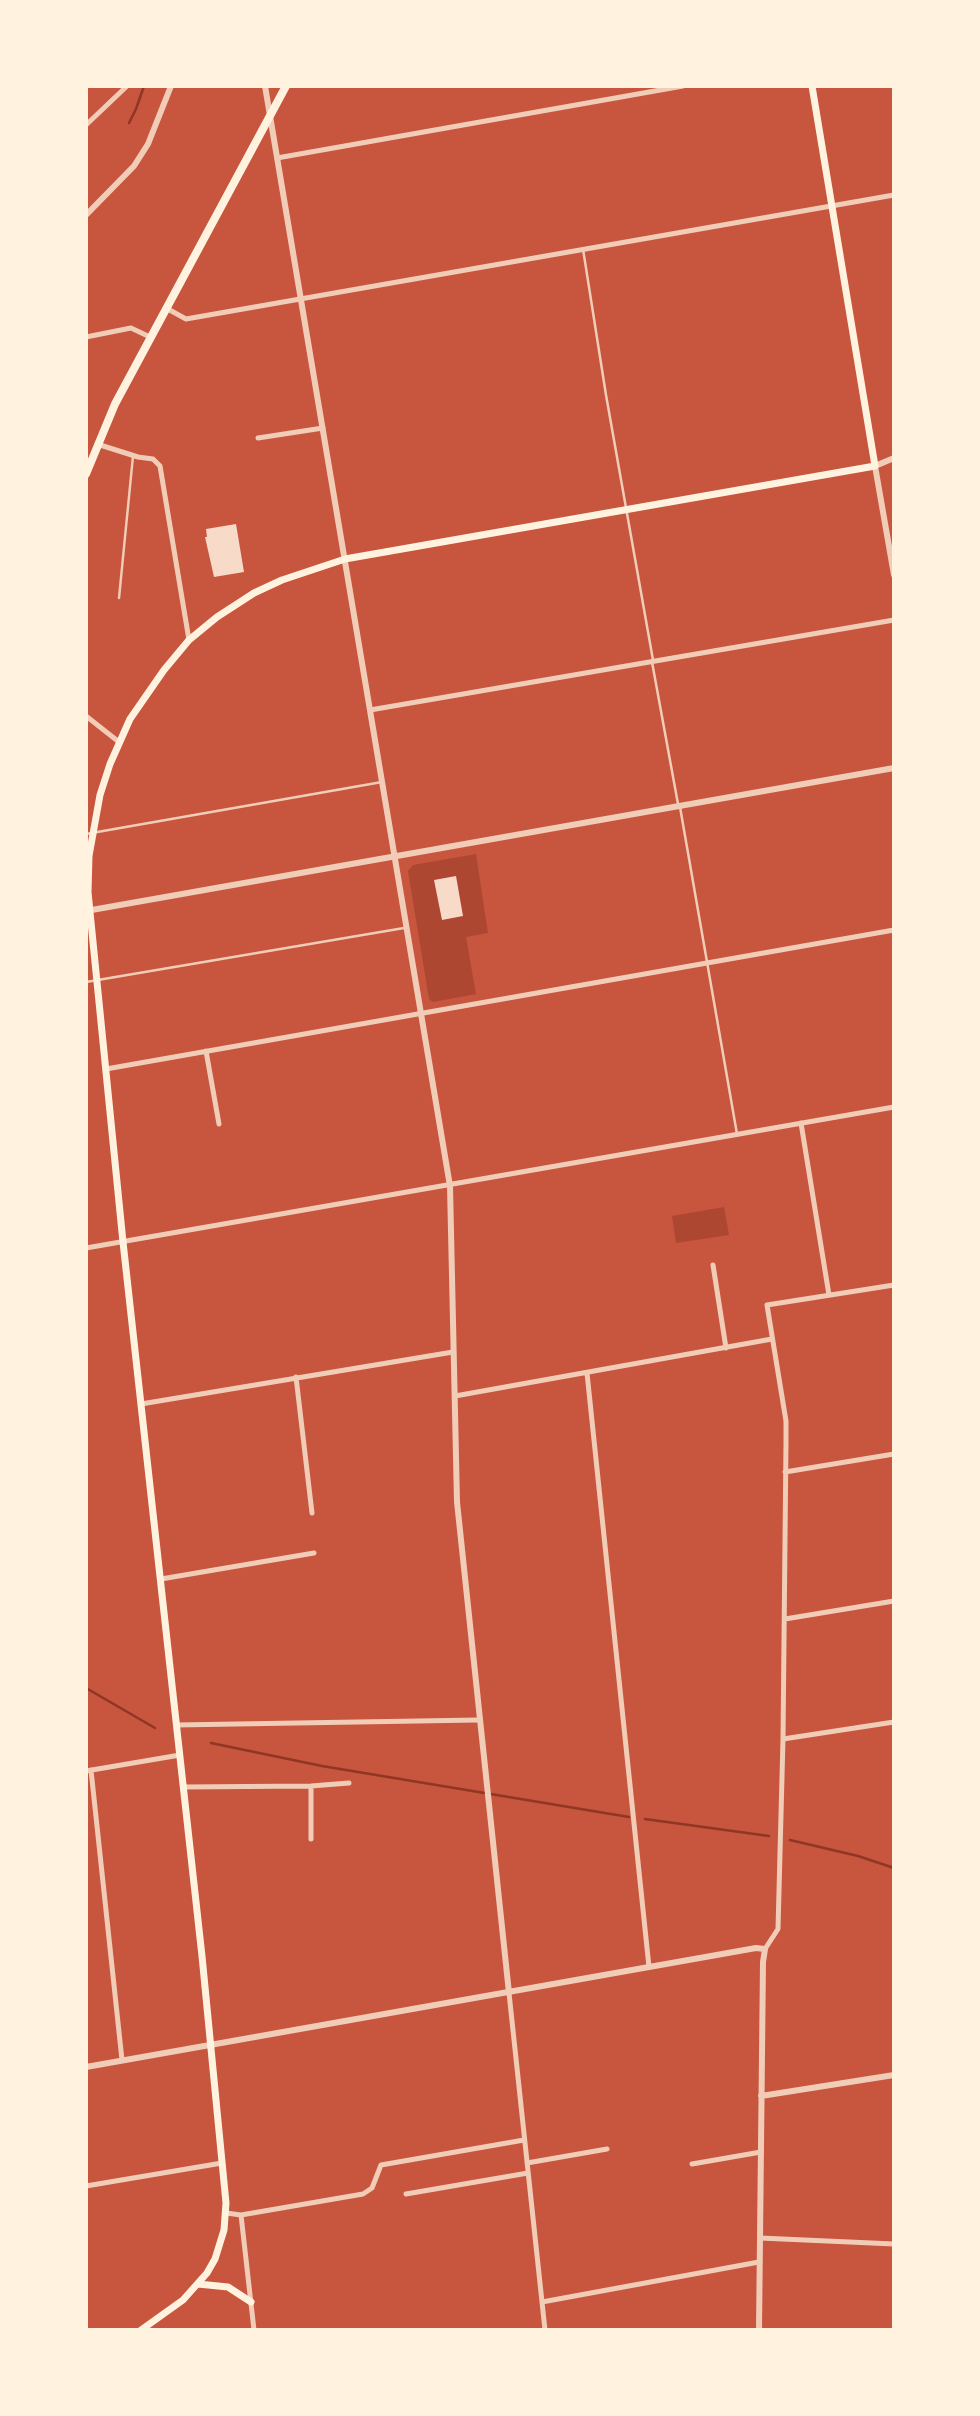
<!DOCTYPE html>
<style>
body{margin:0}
#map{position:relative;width:980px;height:2416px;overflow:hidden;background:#c8553d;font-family:"Zilla Slab",serif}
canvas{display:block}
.frame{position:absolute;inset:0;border:88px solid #fff3e0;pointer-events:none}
</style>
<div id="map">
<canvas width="980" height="2416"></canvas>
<div class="frame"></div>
</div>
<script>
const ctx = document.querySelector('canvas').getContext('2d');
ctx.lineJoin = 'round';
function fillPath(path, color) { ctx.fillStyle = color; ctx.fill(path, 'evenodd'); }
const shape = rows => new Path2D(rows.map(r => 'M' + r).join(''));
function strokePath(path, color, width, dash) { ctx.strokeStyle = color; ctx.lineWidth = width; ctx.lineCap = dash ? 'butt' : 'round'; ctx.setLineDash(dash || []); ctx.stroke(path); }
fillPath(shape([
 [476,854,488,933,466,937,476,994,433,1002,429,999,408,871,413,865],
 [724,1207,729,1235,676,1243,672,1216]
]), '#ae4732');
strokePath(shape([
 [129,123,136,109,144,86],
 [86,1688,155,1728],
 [211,1743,322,1766,629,1817],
 [645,1819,769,1836],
 [790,1840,858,1856,894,1868]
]), '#8f3625', 2.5);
fillPath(shape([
 [236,524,244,572,214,577,205,537,207,537,206,529],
 [456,876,463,916,442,920,434,880]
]), '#f7dbc8');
strokePath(shape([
 [583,249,606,395,653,660],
 [119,598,133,456],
 [652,662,678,804],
 [680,807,737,1134],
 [86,834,382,782],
 [86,982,404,928]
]), '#f1ccb7', 2.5);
strokePath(shape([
 [86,125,127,86],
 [277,158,683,86],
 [166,308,186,319,894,195],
 [86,337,131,328,150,337],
 [258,438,323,428],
 [97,444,138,457,153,459,160,466,189,640],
 [370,710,894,620],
 [86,716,119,742],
 [206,1051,219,1124],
 [106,1069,894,930],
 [801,1123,829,1295],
 [86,1248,894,1107],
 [713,1265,726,1348],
 [587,1373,649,1967],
 [296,1377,312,1513],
 [455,1396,772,1339],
 [141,1404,453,1352],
 [785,1472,894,1454],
 [161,1579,314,1553],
 [785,1619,894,1601],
 [176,1725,478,1720],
 [783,1739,894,1722],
 [91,1770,122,2060],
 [86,1771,180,1755],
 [311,1786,311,1839],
 [183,1787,311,1786,349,1783],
 [765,1949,778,1929,783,1739,786,1442,786,1421,767,1305,894,1285],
 [509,1993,545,2330],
 [527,2163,607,2149],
 [692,2164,761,2152],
 [86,2186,222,2163],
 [406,2194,528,2173],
 [226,2213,241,2215,363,2194,372,2188,381,2165,524,2140],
 [241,2215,254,2330],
 [760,2238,894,2244],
 [542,2302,759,2262]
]), '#f1ccb7', 5);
strokePath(shape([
 [265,86,450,1186,457,1502,509,1993],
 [86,215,134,166,148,144,171,86],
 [894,458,875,466,894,575],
 [86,911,894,768],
 [86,2067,756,1948,765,1949,763,1962,759,2330],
 [761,2096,894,2075]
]), '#f1ccb7', 6);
strokePath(shape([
 [198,2284,228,2287,251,2302],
 [141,2330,183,2300,207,2273,215,2259,224,2230,226,2203,202,1956,123,1242,88,892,89,856,100,795,110,764,130,719,164,670,189,640,217,617,254,593,282,580,345,559,875,466,812,86]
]), '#fff3e0', 7);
strokePath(shape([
 [86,474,115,404,286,86]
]), '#fff3e0', 8);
</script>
